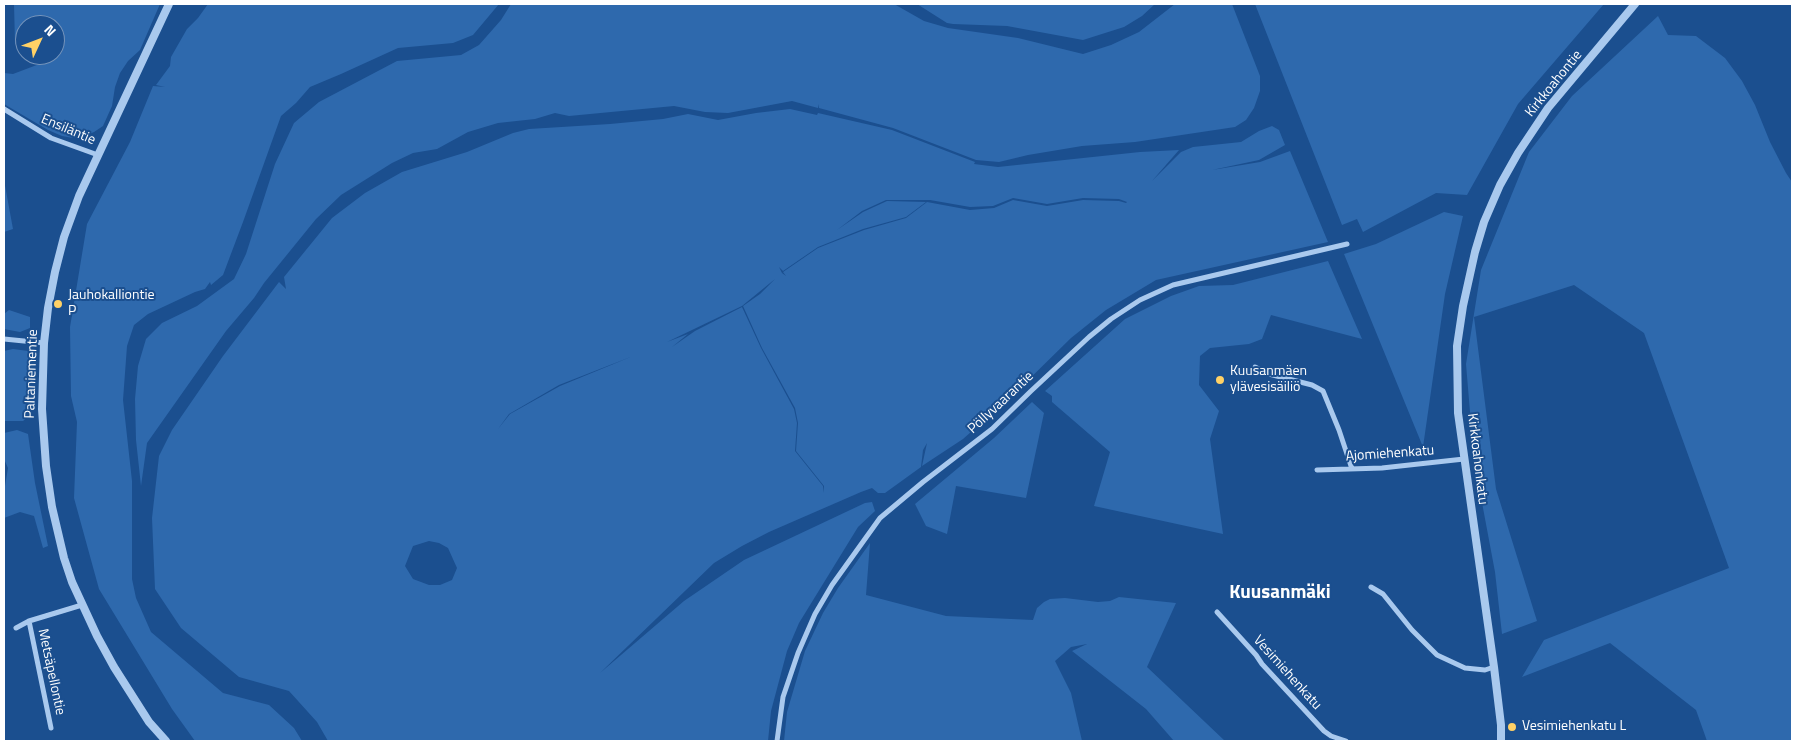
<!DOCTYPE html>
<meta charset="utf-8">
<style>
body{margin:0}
#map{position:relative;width:1796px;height:745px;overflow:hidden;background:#1b4f8f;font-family:"Titillium Web",sans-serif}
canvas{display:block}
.frame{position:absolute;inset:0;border:5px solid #fff;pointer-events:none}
.north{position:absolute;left:15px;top:15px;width:50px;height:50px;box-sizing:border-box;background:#1b4f8f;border:1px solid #7695bc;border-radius:50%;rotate:47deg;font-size:14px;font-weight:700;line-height:20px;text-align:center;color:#fff}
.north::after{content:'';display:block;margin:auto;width:18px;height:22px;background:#ffd166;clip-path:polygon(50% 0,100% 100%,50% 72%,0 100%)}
</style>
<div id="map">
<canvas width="1796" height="745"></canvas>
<div class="frame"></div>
<div class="north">N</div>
</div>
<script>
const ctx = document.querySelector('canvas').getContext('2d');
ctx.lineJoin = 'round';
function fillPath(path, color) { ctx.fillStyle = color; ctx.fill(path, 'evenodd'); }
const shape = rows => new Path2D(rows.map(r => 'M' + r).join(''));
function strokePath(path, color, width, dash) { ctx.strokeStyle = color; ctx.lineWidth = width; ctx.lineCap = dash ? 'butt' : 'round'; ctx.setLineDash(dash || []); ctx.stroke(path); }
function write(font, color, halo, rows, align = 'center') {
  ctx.font = font + ' "Titillium Web",sans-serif'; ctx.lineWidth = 4; ctx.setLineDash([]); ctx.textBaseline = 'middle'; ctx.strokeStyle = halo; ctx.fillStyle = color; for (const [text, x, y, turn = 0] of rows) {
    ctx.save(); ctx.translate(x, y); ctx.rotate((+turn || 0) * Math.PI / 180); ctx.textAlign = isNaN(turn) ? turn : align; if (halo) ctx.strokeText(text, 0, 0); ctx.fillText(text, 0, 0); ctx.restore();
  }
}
fillPath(shape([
 [14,4,160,4,140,50,128,61,120,73,115,87,112,106,103,126,94,132,84,136,73,138,62,136,48,130,4,104,4,73,13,74,42,63,41,55,55,55,55,25,25,25,25,40,15,44],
 [208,4,499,4,473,35,453,43,398,48,341,74,310,87,296,103,281,116,243,222,223,275,211,285,210,282,205,289,195,292,148,314,134,325,127,346,123,400,132,481,132,579,136,598,151,632,223,693,269,705,294,728,302,741,195,741,172,709,99,589,74,498,77,422,71,396,70,327,87,224,130,142,153,86,165,87,156,85,170,66,171,57,187,29,198,18],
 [511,4,894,4,924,21,948,28,1018,38,1083,54,1111,45,1139,32,1175,4,1232,4,1260,76,1260,91,1254,108,1246,120,1235,127,1135,142,1082,146,1028,155,999,162,976,160,893,128,819,108,818,104,818,108,792,101,728,113,705,112,674,106,569,116,555,113,535,119,498,123,468,132,437,149,413,153,392,163,341,195,316,219,264,283,254,298,226,331,147,443,141,486,136,440,135,399,138,366,146,339,162,323,197,306,234,279,246,254,275,164,294,123,319,102,397,61,461,55,479,45,501,20],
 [917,4,1155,4,1142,16,1124,27,1083,40,1007,26,953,24,947,23],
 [1255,4,1604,4,1518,104,1467,195,1436,193,1363,232,1357,219,1342,225],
 [1658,16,1668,35,1696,36,1725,58,1742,81,1755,105,1770,142,1786,173,1792,182,1792,741,1707,741,1696,710,1610,643,1522,677,1544,640,1729,568,1644,333,1574,285,1474,317,1496,489,1537,621,1502,634,1495,572,1474,460,1466,364,1481,270,1529,152,1572,96],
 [790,109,817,115,818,113,892,130,975,162,974,164,998,167,1140,152,1179,150,1152,181,1181,152,1193,147,1241,142,1259,131,1272,126,1279,130,1285,145,1259,160,1212,170,1260,162,1290,151,1328,242,1156,280,1106,310,1071,338,1014,394,963,439,922,466,927,443,923,450,921,467,885,493,878,493,872,488,861,492,769,532,742,546,714,563,600,673,684,601,744,560,865,503,872,502,875,511,858,527,799,623,787,651,771,711,768,741,328,741,317,722,289,691,239,677,181,628,155,589,152,518,159,456,172,430,223,356,279,282,286,289,284,277,332,218,365,193,402,172,467,152,513,133,529,129,610,124,663,119,688,114,718,120,756,113],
 [1013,198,1047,204,1083,198,1119,199,1127,202,1126,203,1119,201,1083,200,1047,206,1013,200,994,208,970,210,927,202,906,218,864,230,818,248,783,272,786,276,782,273,779,267,783,271,818,247,863,229,906,217,926,202,887,201,863,212,837,230,862,211,886,200,930,200,970,207,993,206],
 [775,279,760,294,743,306,762,348,795,408,798,423,796,451,824,486,824,493,823,486,795,451,797,423,794,409,761,348,742,307,695,331,672,347,688,334,667,342,742,306],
 [633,356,560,386,510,414,498,429,509,414,559,385],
 [429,541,439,543,448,548,457,568,452,580,440,585,429,585,413,579,405,566,413,546],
 [4,180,13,229,4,232],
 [1444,212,1463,216,1445,294,1423,447,1344,254,1376,244],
 [1328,261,1362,339,1271,315,1262,339,1249,344,1210,348,1200,356,1199,385,1219,411,1210,439,1223,534,1094,506,1110,452,1052,402,1052,396,1045,391,1125,319,1171,296,1199,286,1233,285],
 [9,310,30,317,30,328,20,332,4,329,4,314],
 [13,349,28,351,32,362,29,416,23,421,4,421,4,351],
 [1032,402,1044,413,1026,498,956,486,947,534,926,526,915,504,994,438],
 [17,430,28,434,35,483,48,546,43,548,34,516,20,512,4,518,4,492,8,468,4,459,4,433],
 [870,543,866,595,946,616,1033,620,1037,608,1044,602,1050,599,1065,598,1098,602,1110,601,1119,597,1176,603,1147,667,1225,741,1174,741,1146,709,1072,651,1087,644,1071,647,1055,661,1071,693,1082,741,784,741,787,712,805,651,823,613,838,588]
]), '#2e69ad');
strokePath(shape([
 [4,109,51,138,98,155],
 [4,339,44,343],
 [1255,367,1269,374,1312,385,1323,391,1339,430,1352,469],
 [1317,470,1382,468,1464,459],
 [1371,587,1383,594,1412,630,1437,655,1465,668,1485,670,1494,667],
 [1217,612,1256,655,1262,664,1324,731,1331,736,1346,741],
 [29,621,51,728],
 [16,628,29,621,82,605],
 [777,741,783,697,798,653,815,614,832,585,880,518,923,482,992,429,1031,391,1089,337,1111,319,1140,300,1173,285,1347,244]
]), '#a9c9ee', 5);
strokePath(shape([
 [166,741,149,722,114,667,97,636,72,582,64,558,52,507,46,466,42,409,44,343,48,308,55,272,64,237,79,196,169,4],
 [1501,741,1501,725,1494,667,1458,413,1457,346,1463,306,1475,252,1484,222,1500,185,1518,153,1548,108,1635,4]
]), '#a9c9ee', 8);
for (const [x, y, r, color] of [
 [58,304,5,"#ffd166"],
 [1220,380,5,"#ffd166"],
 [1512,727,5,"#ffd166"]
]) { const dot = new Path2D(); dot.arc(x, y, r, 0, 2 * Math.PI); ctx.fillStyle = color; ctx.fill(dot); strokePath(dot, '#1b4f8f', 2); }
write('14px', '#fff', '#1b4f8f', [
 ["Kirkkoahontie",1554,84,-51],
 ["Ensiläntie",68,130,23],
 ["Paltaniementie",32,374,-88],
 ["Pöllyvaarantie",1001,403,-43],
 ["Ajomiehenkatu",1390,454,-4],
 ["Kirkkoahonkatu",1477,459,83],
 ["Metsäpellontie",51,672,78],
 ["Vesimiehenkatu",1287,673,48]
]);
write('14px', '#fff', '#1b4f8f', [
 ["Jauhokalliontie",68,296],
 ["P",68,312],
 ["Kuusanmäen",1230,372],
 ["ylävesisäiliö",1230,388],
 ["Vesimiehenkatu L",1522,727]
], 'left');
write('bold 19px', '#fff', '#1b4f8f', [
 ["Kuusanmäki",1280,593]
]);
</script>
